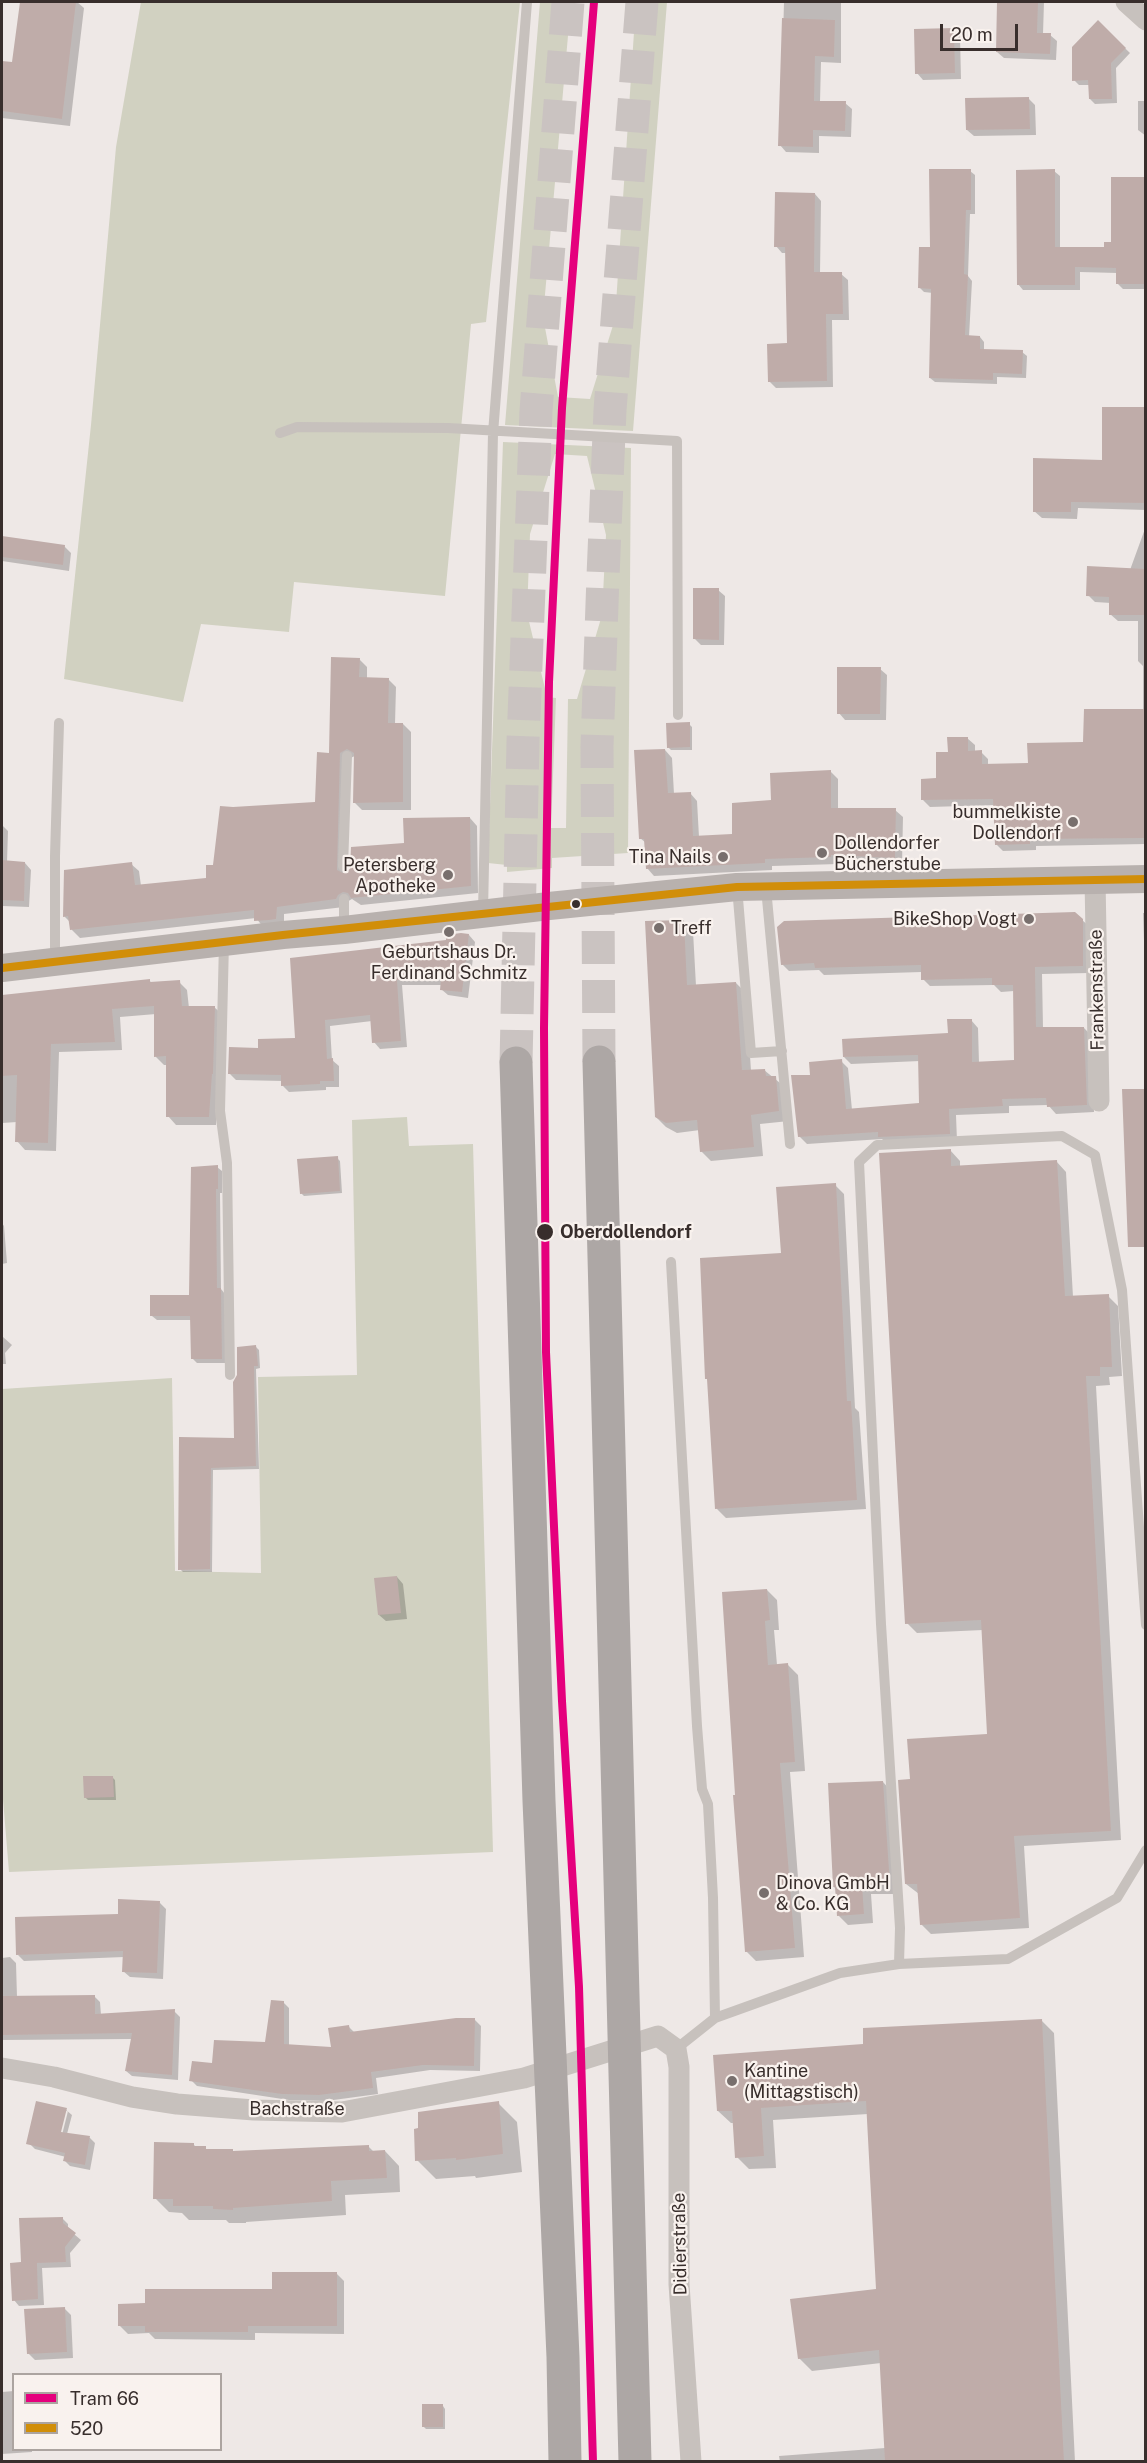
<!DOCTYPE html>
<meta charset="utf-8">
<style>
body{margin:0}
#map{position:relative;width:1147px;height:2463px;overflow:hidden;background:#eee8e6;font-family:"Public Sans",sans-serif}
canvas{display:block}
.frame{position:absolute;inset:0;border:3px solid #382e2c;pointer-events:none}
.legend{position:absolute;left:12px;top:2373px;width:210px;height:78px;box-sizing:border-box;background:#f9f2ee;border:2px solid #aca4a0;margin:0;padding:8px 10px;list-style:none;font-size:18px;color:#382e2c}
.legend li{display:flex;align-items:center;gap:12px;height:30px}
.legend b{width:30px;border:2px solid #aca4a0}
.scale{position:absolute;left:940px;top:24px;width:78px;height:27px;box-sizing:border-box;border:3px solid #382e2c;border-top:0;padding-left:8px;font-size:18px;line-height:21px;white-space:nowrap;color:#382e2c;-webkit-text-stroke:4px #f9f2ee;paint-order:stroke}
</style>
<div id="map">
<canvas width="1147" height="2463"></canvas>
<div class="frame"></div>
<ul class="legend">
<li><b style="height:8px;background:#e5007d"></b>Tram 66</li>
<li><b style="height:8px;background:#d18e09"></b>520</li>
</ul>
<div class="scale">20 m</div>
</div>
<script>
const ctx = document.querySelector('canvas').getContext('2d');
ctx.lineJoin = 'round';
function fillPath(path, color) { ctx.fillStyle = color; ctx.fill(path, 'evenodd'); }
const shape = rows => new Path2D(rows.map(r => 'M' + r).join(''));
function strokePath(path, color, width, dash) { ctx.strokeStyle = color; ctx.lineWidth = width; ctx.lineCap = dash ? 'butt' : 'round'; ctx.setLineDash(dash || []); ctx.stroke(path); }
function write(font, color, halo, rows, align = 'center') {
  ctx.font = font + ' "Public Sans",sans-serif'; ctx.lineWidth = 4.5; ctx.setLineDash([]); ctx.textBaseline = 'middle'; ctx.strokeStyle = halo; ctx.fillStyle = color; for (const [text, x, y, turn = 0] of rows) {
    ctx.save(); ctx.translate(x, y); ctx.rotate((+turn || 0) * Math.PI / 180); ctx.textAlign = isNaN(turn) ? turn : align; if (halo) ctx.strokeText(text, 0, 0); ctx.fillText(text, 0, 0); ctx.restore();
  }
}
fillPath(shape([
 [141,2,520,2,486,322,471,324,445,596,294,582,289,632,201,624,183,702,64,679,91,425,116,147],
 [540,2,571,2,543,317,558,397,590,399,615,319,636,2,667,2,633,431,505,425],
 [503,442,631,448,628,853,552,858,552,868,507,872,507,865,488,863],
 [555,454,587,456,606,535,602,615,577,699,568,699,566,828,551,828,556,698,547,697,527,613,530,534],
 [407,1117,409,1146,473,1144,493,1852,9,1872,2,1787,2,1389,172,1378,175,1571,261,1573,258,1377,357,1375,352,1120]
]), '#d1d1c1');
fillPath(shape([
 [22,2,77,2,84,8,70,126,2,118,2,62,13,64],
 [784,2,841,2,841,63,821,62,820,102,845,103,852,109,851,137,819,136,819,153,786,152,780,145],
 [999,2,1044,2,1043,34,1050,35,1057,41,1056,60,1004,58,997,52],
 [1098,22,1130,53,1116,68,1117,103,1095,104,1090,99,1090,85,1079,85,1074,80],
 [953,30,960,36,961,79,923,80,917,73],
 [1029,99,1035,105,1036,135,974,136,967,130],
 [1138,101,1146,101,1146,136,1138,130],
 [970,171,975,175,975,214,970,214,968,276,972,281,969,337,980,337,984,342,984,350,1022,352,1027,356,1026,378,997,377,997,384,935,382,930,378,933,293,924,292,920,288,931,249],
 [1054,171,1060,176,1060,248,1105,248,1113,243,1146,178,1146,289,1123,289,1117,283,1117,273,1080,272,1080,290,1023,290,1018,284],
 [815,194,821,201,820,274,841,274,848,280,849,320,832,320,833,387,776,388,769,381,788,345,787,253,782,253,776,246],
 [1146,409,1146,510,1078,508,1077,519,1042,518,1034,511,1103,461],
 [1146,526,1146,844,1036,846,1036,850,1003,851,996,844,995,805,930,807,923,800,937,780,949,753,967,738,975,745,975,752,981,752,988,759,988,765,1029,764,1085,743,1143,711,1143,666,1138,661,1138,621,1118,621,1110,614,1111,603,1095,602,1088,595,1130,570],
 [2,538,64,546,71,553,69,571,2,561],
 [718,590,725,596,724,645,701,645,695,639],
 [359,659,367,667,367,679,388,679,396,687,395,724,403,724,411,732,411,810,362,810,354,802,355,756,348,759,344,874,406,844,470,818,477,826,478,893,361,905,352,899,345,903,344,907,284,914,284,927,264,928,256,918,80,938,72,930,70,922,64,916,131,864,139,871,141,886,208,880,233,809,317,803],
 [880,669,887,675,886,720,845,720,839,713],
 [689,724,692,727,692,750,671,750,668,747],
 [665,750,672,758,674,794,690,793,697,801,699,837,734,835,773,801,830,771,838,779,838,809,895,810,903,817,902,864,838,862,838,864,772,866,772,870,654,876,647,868,646,843,640,838],
 [2,825,8,831,7,862,25,863,31,870,29,907,2,906],
 [1143,913,1146,913,1146,997],
 [1082,920,1090,927,1089,973,1042,974,1043,1028,1084,1028,1091,1035,1094,1112,1056,1114,1048,1105,1009,1106,1009,1113,956,1115,957,1141,887,1144,882,1139,807,1144,799,1136,811,1077,841,1061,848,1068,852,1110,921,1105,920,1061,851,1064,844,1057,949,1034,971,1020,978,1028,979,1063,1016,1062,1014,991,1001,992,994,985,930,986,923,979,922,972,824,975,819,970,789,971,782,964],
 [683,921,693,931,696,986,736,983,746,993,751,1071,764,1070,785,1087,789,1121,760,1124,763,1156,711,1161,701,1151,700,1130,677,1133,666,1127,656,1117],
 [469,935,475,942,468,998,448,995,441,989,442,985,402,985,407,1047,380,1049,374,1042,372,1021,330,1026,332,1060,339,1066,339,1087,326,1087,326,1090,289,1092,283,1086,283,1081,236,1080,230,1074,260,1050,296,1039,292,959,447,941],
 [150,981,152,984,179,982,187,990,189,1008,214,1007,223,1015,216,1125,176,1125,168,1116,167,1065,164,1065,156,1057,156,1014,120,1017,122,1050,59,1052,56,1151,25,1150,17,1141,17,1122,2,1123,2,998],
 [950,1150,960,1161,960,1167,1056,1161,1066,1172,1073,1297,1108,1296,1118,1306,1122,1376,1109,1377,1110,1385,1096,1386,1121,1840,1024,1846,1029,1928,931,1934,921,1924,919,1894,906,1884,911,1781,989,1736,983,1630,917,1633,907,1623],
 [337,1158,340,1161,342,1193,304,1196,301,1193],
 [217,1167,222,1171,222,1193,220,1193,221,1289,225,1294,226,1363,197,1363,192,1358,192,1320,157,1320,152,1316,190,1296],
 [835,1185,844,1194,855,1408,859,1412,866,1509,726,1518,717,1509,783,1255],
 [2,1223,4,1226,7,1263,2,1264],
 [2,1326,3,1337,12,1345,5,1353,6,1364,2,1364],
 [256,1347,259,1350,260,1368,256,1369,259,1469,213,1470,212,1572,183,1572,180,1569,180,1439,236,1439],
 [397,1577,403,1584,407,1619,386,1621,379,1615],
 [767,1590,777,1600,779,1630,774,1630,777,1665,788,1665,798,1675,805,1771,790,1772,804,1957,756,1961,746,1951,737,1797],
 [112,1777,115,1780,116,1800,88,1800,85,1797],
 [883,1782,892,1792,899,1894,871,1894,873,1923,848,1925,838,1915,836,1889,834,1887],
 [160,1903,166,1909,163,1979,130,1977,123,1971,124,1957,24,1961,18,1955,119,1915],
 [10,1957,16,1963,17,1997,94,1996,100,2002,101,2015,174,2011,180,2017,178,2080,132,2076,126,2071,132,2039,2,2040,2,1958],
 [283,2002,289,2008,289,2046,332,2049,348,2026,355,2033,475,2020,481,2026,480,2071,430,2070,376,2078,378,2094,326,2101,289,2100,197,2086,191,2080,213,2065,266,2044],
 [1041,2020,1054,2033,1075,2462,780,2462,779,2456,885,2448,881,2363,812,2371,799,2358,877,2290,868,2114,773,2120,776,2168,749,2169,737,2157,734,2123,731,2123,718,2111,865,2046],
 [498,2103,517,2122,522,2172,476,2178,475,2176,436,2179,417,2160],
 [66,2110,72,2115,67,2134,90,2138,95,2143,90,2170,70,2166,65,2161,66,2157,35,2149,30,2144],
 [65,2111,68,2111,61,2139,58,2139],
 [193,2144,197,2148,205,2148,208,2151,233,2151,235,2153,368,2146,374,2152,385,2151,399,2166,400,2192,345,2195,346,2215,246,2222,246,2223,229,2223,226,2220,189,2220,182,2213,169,2212,155,2198],
 [62,2218,68,2224,68,2229,81,2240,70,2253,71,2267,42,2268,44,2305,19,2306,14,2300],
 [336,2273,344,2281,344,2334,255,2333,255,2340,155,2339,149,2333,128,2334,120,2326,147,2305,273,2290],
 [64,2308,71,2315,73,2358,35,2360,28,2353],
 [14,2391,14,2450,32,2450,32,2452,2,2454,2,2392],
 [443,2406,445,2409,445,2429,426,2429,423,2426]
]), '#0003');
fillPath(shape([
 [20,2,76,2,62,119,2,111,2,61,12,62],
 [997,2,1038,2,1037,33,1051,33,1050,54,996,52],
 [782,18,835,20,834,57,815,56,814,101,846,101,845,131,813,130,813,147,778,146],
 [1098,20,1126,48,1111,63,1112,99,1089,99,1088,80,1072,81,1072,47],
 [954,28,955,73,915,74,914,29],
 [1029,97,1030,129,966,130,965,98],
 [929,169,971,169,971,210,966,210,964,274,968,275,965,335,980,336,980,349,1023,350,1022,374,993,373,993,380,929,378,931,289,918,288,919,247,930,247],
 [1055,169,1055,247,1104,247,1104,242,1111,242,1111,177,1146,177,1146,284,1116,284,1116,268,1075,267,1075,285,1017,285,1016,170],
 [775,192,815,193,814,272,842,272,843,314,826,314,827,381,768,382,767,344,787,343,785,247,774,247],
 [1102,407,1146,407,1146,503,1071,502,1071,512,1033,512,1033,458,1102,460],
 [2,536,65,545,63,565,2,557],
 [1087,566,1146,569,1146,615,1109,615,1109,597,1086,596],
 [693,588,719,588,719,640,693,639],
 [331,657,360,658,359,677,389,678,388,723,403,723,403,802,353,803,354,753,347,749,340,753,337,870,343,873,350,869,351,847,404,843,403,818,470,817,471,886,351,898,348,893,343,892,338,895,336,899,277,907,276,919,269,920,254,921,254,910,70,930,68,916,63,917,64,870,132,862,135,885,206,878,206,865,213,865,220,806,233,807,315,802,317,752,329,753],
 [837,667,881,667,880,714,837,714],
 [1084,709,1146,709,1146,838,1030,839,1030,844,995,845,993,799,921,800,921,779,936,778,936,752,948,752,947,737,968,737,968,751,982,750,982,764,1028,763,1027,743,1083,742],
 [690,722,690,747,667,748,666,723],
 [665,749,668,793,691,792,693,836,732,834,732,803,771,800,770,773,831,770,831,808,896,808,895,858,831,855,831,857,765,859,765,863,646,869,644,839,639,839,634,750],
 [2,860,25,862,24,901,2,900],
 [1075,912,1083,919,1083,966,1035,967,1036,1027,1084,1027,1087,1105,1047,1107,1046,1098,1002,1099,1003,1106,949,1109,950,1134,878,1137,878,1132,798,1137,791,1075,810,1075,809,1062,842,1059,846,1109,919,1103,918,1055,843,1057,842,1039,948,1033,947,1019,972,1019,972,1062,1014,1060,1013,985,992,985,992,978,921,980,921,965,815,968,814,963,781,965,777,927,784,921],
 [684,920,687,985,736,982,742,1070,765,1069,766,1076,776,1076,779,1111,751,1115,754,1147,700,1152,697,1120,666,1123,655,1117,645,921],
 [461,933,469,934,462,992,440,990,441,979,397,980,401,1041,372,1043,370,1015,325,1020,327,1059,333,1058,334,1081,320,1081,320,1084,281,1086,281,1075,228,1074,229,1047,258,1048,258,1039,295,1038,290,958,446,940,446,935],
 [150,979,150,982,180,980,182,1006,215,1006,213,1074,212,1074,209,1117,166,1117,166,1056,154,1057,154,1006,112,1009,115,1042,51,1044,48,1143,15,1142,17,1075,2,1076,2,995],
 [1122,1089,1146,1089,1146,1247,1128,1247],
 [951,1149,951,1166,1057,1160,1065,1296,1109,1294,1112,1367,1100,1367,1100,1376,1086,1376,1111,1831,1014,1836,1020,1918,920,1925,917,1884,905,1884,898,1780,910,1779,907,1739,987,1734,981,1620,905,1624,879,1153],
 [338,1156,340,1191,300,1194,297,1159],
 [218,1165,218,1189,216,1189,217,1288,221,1288,222,1359,191,1359,190,1316,150,1316,150,1295,189,1295,191,1167],
 [836,1183,847,1401,851,1401,857,1500,715,1509,707,1379,705,1379,700,1258,781,1253,776,1187],
 [256,1345,258,1366,254,1366,256,1466,211,1468,210,1569,178,1570,179,1437,234,1438,233,1382,237,1375,237,1347],
 [397,1576,401,1613,378,1615,374,1578],
 [767,1589,770,1620,765,1621,768,1665,788,1663,795,1762,780,1763,795,1948,745,1952,733,1795,735,1795,722,1592],
 [83,1776,113,1776,114,1797,84,1798],
 [883,1781,890,1885,862,1885,864,1914,837,1916,835,1887,833,1887,828,1783],
 [118,1899,160,1901,157,1973,122,1972,123,1951,16,1955,15,1917,118,1914],
 [95,1995,95,2014,175,2009,172,2075,125,2071,132,2033,2,2035,2,1996],
 [271,2000,284,2001,284,2044,331,2047,328,2028,349,2025,350,2032,456,2018,475,2018,474,2066,423,2065,371,2072,373,2088,319,2095,282,2094,189,2081,192,2061,212,2063,214,2040,265,2042],
 [1042,2019,1064,2462,885,2462,879,2350,798,2359,790,2299,876,2289,866,2101,761,2108,764,2156,735,2158,732,2111,717,2111,713,2055,863,2044,863,2028],
 [36,2101,67,2108,61,2132,90,2136,85,2165,63,2161,65,2153,26,2144],
 [499,2101,503,2154,456,2160,456,2158,415,2161,414,2129,418,2128,418,2112],
 [154,2142,194,2143,194,2146,206,2146,206,2149,233,2149,233,2151,369,2145,369,2151,385,2150,387,2178,331,2181,332,2201,233,2208,233,2210,213,2209,213,2206,173,2206,173,2199,153,2199],
 [63,2217,63,2223,76,2233,65,2247,66,2262,37,2263,38,2299,12,2301,10,2263,21,2262,19,2218],
 [272,2272,337,2272,337,2326,248,2326,248,2332,145,2332,145,2326,118,2326,118,2304,145,2303,145,2289,272,2289],
 [65,2307,67,2352,27,2354,24,2309],
 [422,2404,443,2404,443,2427,422,2427]
]), '#bfaca9');
strokePath(shape([
 [599,1062,597,746,603,576,610,410,642,2],
 [516,1063,523,742,536,411,568,2]
]), '#cac3c1', 33, [33, 16]);
strokePath(shape([
 [280,433,297,427,448,428,677,441,678,715],
 [343,866,347,756],
 [737,887,751,1053,782,1051],
 [766,888,790,1144],
 [344,899,344,929],
 [483,912,493,433,527,2],
 [224,942,220,1111,227,1163,230,1375],
 [55,960,55,856,59,723],
 [671,1262,697,1726,702,1789,708,1804,713,1898,715,2018,676,2049],
 [899,1964,900,1928,881,1624,859,1162,877,1145,1062,1136,1095,1155,1122,1290,1146,1625],
 [715,2018,840,1973,899,1964,1008,1959,1117,1898,1146,1850]
]), '#c7c1bd', 10);
strokePath(shape([
 [1126,2,1146,20],
 [1095,879,1099,1101],
 [2,2068,54,2077,132,2097,177,2104,254,2110,342,2112,524,2078,658,2036,676,2049,679,2067,679,2284,691,2462]
]), '#c7c1bd', 21);
strokePath(shape([
 [2,968,283,935,344,930,549,906,737,887,1146,879]
]), '#b8b1ae', 28);
strokePath(shape([
 [599,1062,635,2462],
 [516,1063,539,1801,563,2357,565,2462]
]), '#ada7a5', 33);
strokePath(shape([
 [2,968,283,935,737,887,1146,879]
]), '#d18e09', 8);
strokePath(shape([
 [593,2462,579,1987,562,1701,546,1352,544,1028,549,682,562,408,594,2]
]), '#e5007d', 8);
for (const [x, y, r, color] of [
 [1073,822,6,"#786f6d"],
 [822,853,6,"#786f6d"],
 [723,857,6,"#786f6d"],
 [448,875,6,"#786f6d"],
 [576,904,5,"#382e2c"],
 [1029,919,6,"#786f6d"],
 [659,928,6,"#786f6d"],
 [449,932,6,"#786f6d"],
 [545,1232,9,"#382e2c"],
 [764,1893,6,"#786f6d"],
 [732,2081,6,"#786f6d"]
]) { const dot = new Path2D(); dot.arc(x, y, r, 0, 2 * Math.PI); ctx.fillStyle = color; ctx.fill(dot); strokePath(dot, '#f9f2ee', 2); }
write('18px', '#382e2c', '#f9f2ee', [
 ["bummelkiste",1061,812],
 ["Dollendorf",1061,833],
 ["Dollendorfer",834,843,"left"],
 ["Bücherstube",834,864,"left"],
 ["Tina Nails",711,857],
 ["Petersberg",436,865],
 ["Apotheke",436,886],
 ["BikeShop Vogt",1017,919],
 ["Treff",671,928,"left"],
 ["Geburtshaus Dr.",449,952,"center"],
 ["Ferdinand Schmitz",449,973,"center"],
 ["Dinova GmbH",776,1883,"left"],
 ["& Co. KG",776,1904,"left"],
 ["Kantine",744,2071,"left"],
 ["(Mittagstisch)",744,2092,"left"]
], 'right');
write('18px', '#382e2c', '#f9f2ee', [
 ["Frankenstraße",1097,990,-91],
 ["Bachstraße",297,2109],
 ["Didierstraße",680,2244,-91]
]);
write('bold 18px', '#382e2c', '#f9f2ee', [
 ["Oberdollendorf",560,1232]
], 'left');
</script>
